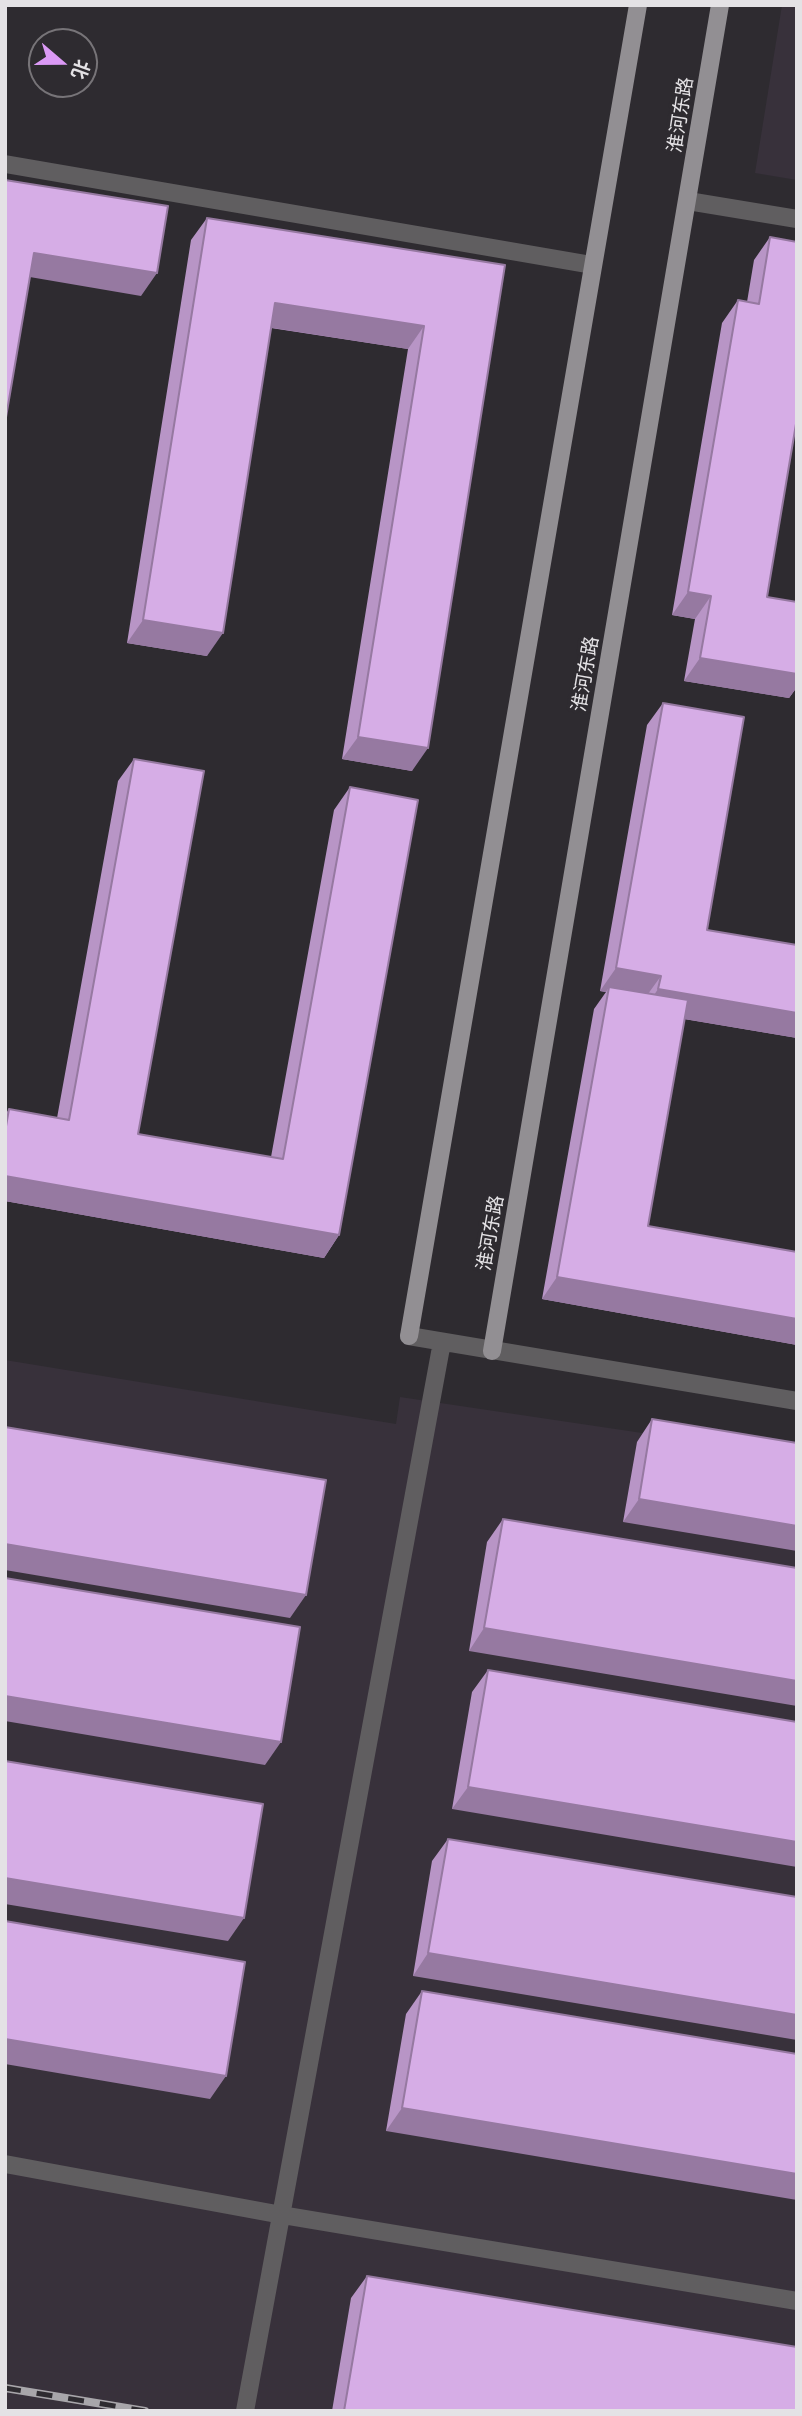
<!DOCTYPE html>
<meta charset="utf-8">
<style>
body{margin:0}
#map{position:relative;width:802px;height:2416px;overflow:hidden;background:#2e2b30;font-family:"IBM Plex Sans","Noto Sans SC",sans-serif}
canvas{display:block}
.frame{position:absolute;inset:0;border:7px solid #e4e2e5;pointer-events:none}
.north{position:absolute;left:28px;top:28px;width:70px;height:70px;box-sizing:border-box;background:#2e2b30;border:2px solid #777478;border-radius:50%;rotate:110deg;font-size:19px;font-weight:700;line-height:28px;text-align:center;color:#e4e2e5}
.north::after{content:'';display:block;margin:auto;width:24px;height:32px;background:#db99f5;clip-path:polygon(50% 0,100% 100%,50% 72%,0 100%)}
</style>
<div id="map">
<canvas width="802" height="2416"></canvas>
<div class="frame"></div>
<div class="north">北</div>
</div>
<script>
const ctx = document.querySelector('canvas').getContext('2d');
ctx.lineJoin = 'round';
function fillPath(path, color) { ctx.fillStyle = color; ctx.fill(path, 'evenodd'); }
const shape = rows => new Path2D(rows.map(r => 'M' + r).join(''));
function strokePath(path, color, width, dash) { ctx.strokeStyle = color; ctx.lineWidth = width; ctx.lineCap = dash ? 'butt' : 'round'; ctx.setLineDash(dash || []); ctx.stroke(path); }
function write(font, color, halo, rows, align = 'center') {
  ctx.font = font + ' "IBM Plex Sans","Noto Sans SC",sans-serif'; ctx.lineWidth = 7; ctx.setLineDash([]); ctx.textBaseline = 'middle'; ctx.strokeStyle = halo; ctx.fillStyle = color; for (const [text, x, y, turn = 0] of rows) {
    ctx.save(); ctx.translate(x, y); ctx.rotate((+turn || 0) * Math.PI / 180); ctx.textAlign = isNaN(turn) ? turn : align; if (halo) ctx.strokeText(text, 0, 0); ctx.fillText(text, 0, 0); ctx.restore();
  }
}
fillPath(shape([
 [782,5,797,5,797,180,755,173],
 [5,1360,396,1424,400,1397,797,1456,797,2411,5,2411]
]), '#38313b');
strokePath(shape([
 [5,164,592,265],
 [688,201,797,219],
 [409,1336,797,1401],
 [5,2164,282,2215,797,2301],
 [245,2411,442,1342]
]), '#605e60', 18);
strokePath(shape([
 [409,1336,638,5],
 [492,1351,720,5]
]), '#928f93', 18);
const rail = shape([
 [5,2388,145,2411]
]);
strokePath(rail, '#a8a6aa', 8);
strokePath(rail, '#2e2b30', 5, [16]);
fillPath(shape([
 [207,218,505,265,412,771,342,759,408,349,271,328,207,656,127,643,191,240],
 [770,237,767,597,797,602,797,687,789,698,684,681,695,619,672,615,722,323,738,300,747,302,754,260],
 [663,703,707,930,797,945,797,1038,684,1019,648,1226,797,1252,797,1345,542,1299,594,1009,606,992,600,991,647,725],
 [134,759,138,1134,271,1157,334,810,350,787,339,1235,324,1258,5,1201,5,1115,9,1109,57,1118,118,781],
 [652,1419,797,1443,623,1522,637,1442],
 [503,1519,797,1568,469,1651,487,1542],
 [488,1670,797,1722,452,1809,472,1692],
 [448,1839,797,1897,413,1976,432,1861],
 [422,1991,797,2054,386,2131,406,2014],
 [367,2276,797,2411,332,2411,351,2298]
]), '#b895c6');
fillPath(shape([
 [34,253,157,273,141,296,18,275],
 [275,303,424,326,408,349,260,326],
 [688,592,711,596,695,619,672,615],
 [143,620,223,633,207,656,127,643],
 [700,658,797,674,797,687,789,698,684,681],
 [358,737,428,748,412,771,342,759],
 [616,968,661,976,645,998,609,987,606,992,600,991],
 [658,989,797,1013,797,1038,643,1012],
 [5,1176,339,1235,324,1258,5,1201],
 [557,1277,797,1319,797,1345,542,1299],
 [639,1499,797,1526,797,1551,623,1522],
 [5,1544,306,1595,290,1618,5,1570],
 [484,1628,797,1681,797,1706,469,1651],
 [5,1696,281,1742,265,1765,5,1721],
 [468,1787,797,1842,797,1867,452,1809],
 [5,1878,244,1918,228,1941,5,1904],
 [428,1953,797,2015,797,2040,413,1976],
 [5,2039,226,2076,210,2099,5,2064],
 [402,2108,797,2174,797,2200,386,2131]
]), '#9679a1');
const building = shape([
 [5,180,168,206,157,273,34,253,5,423,5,180],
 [207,218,505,265,428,748,358,737,424,326,275,303,223,633,143,620,207,218],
 [770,237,797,242,797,418,767,597,797,602,797,674,700,658,711,596,688,592,738,300,759,304,770,237],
 [663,703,744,717,707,930,797,945,797,1013,658,989,661,976,616,968,663,703],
 [134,759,204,771,138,1134,283,1159,350,787,418,800,339,1235,5,1176,5,1132,9,1109,69,1120,134,759],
 [609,987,688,1000,648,1226,797,1252,797,1319,557,1277,609,987],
 [652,1419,797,1443,797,1526,639,1499,652,1419],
 [5,1427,326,1480,306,1595,5,1544,5,1427],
 [503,1519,797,1568,797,1681,484,1628,503,1519],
 [5,1578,300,1627,281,1742,5,1696,5,1578],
 [488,1670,797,1722,797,1842,468,1787,488,1670],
 [5,1761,263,1804,244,1918,5,1878,5,1761],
 [448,1839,797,1897,797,2015,428,1953,448,1839],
 [5,1921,245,1962,226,2076,5,2039,5,1921],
 [422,1991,797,2054,797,2174,402,2108,422,1991],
 [367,2276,797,2347,797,2411,344,2411,367,2276]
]);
fillPath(building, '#d6ade6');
strokePath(building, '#9679a1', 2);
write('19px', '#e4e2e5', '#2e2b30', [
 ["淮河东路",681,115,-81],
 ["淮河东路",586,674,-80],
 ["淮河东路",491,1233,-80]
]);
</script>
